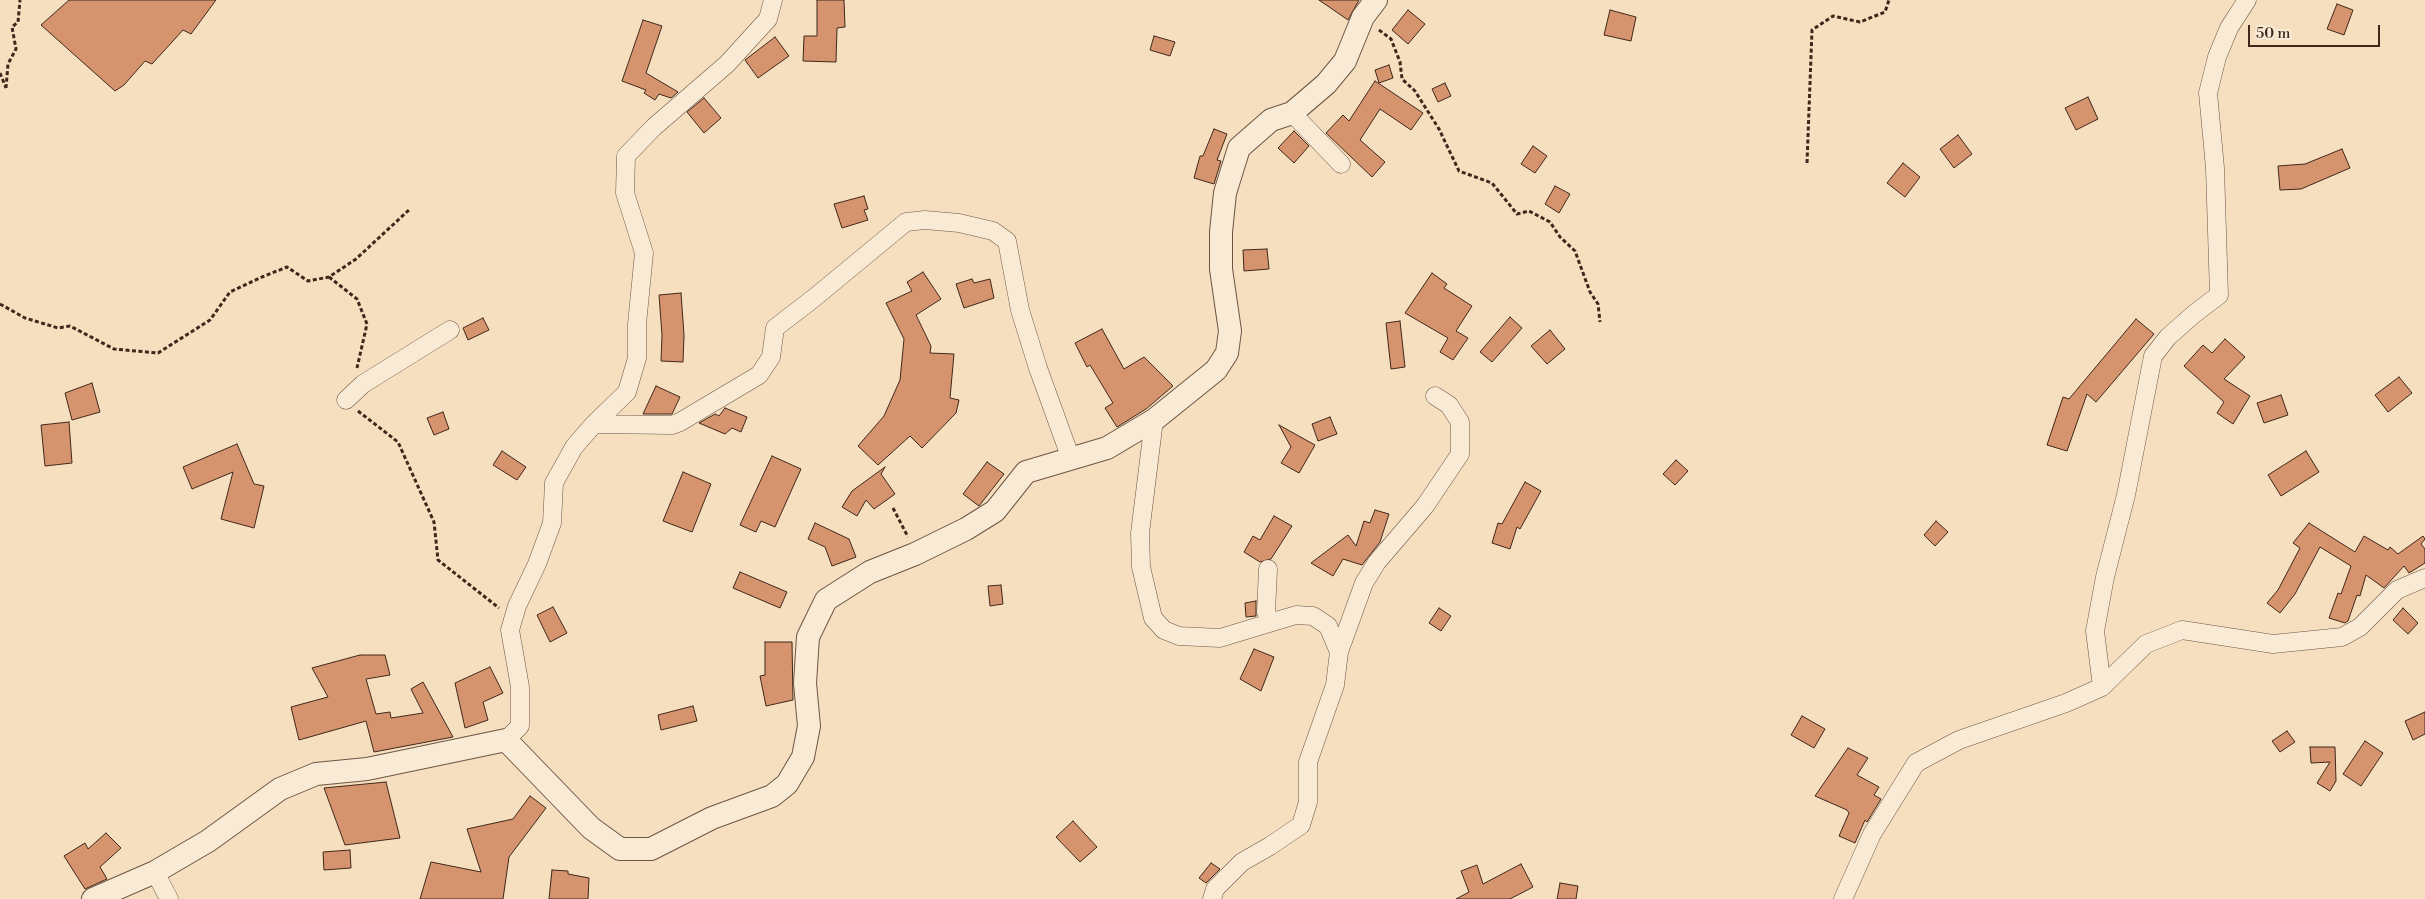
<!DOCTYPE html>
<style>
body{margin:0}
#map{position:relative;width:2425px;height:899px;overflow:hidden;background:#f5dfbf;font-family:"Libre Bodoni",serif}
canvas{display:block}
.scale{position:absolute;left:2248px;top:25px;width:132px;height:22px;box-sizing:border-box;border:2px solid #40271b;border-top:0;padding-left:6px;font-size:15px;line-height:18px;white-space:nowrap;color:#40271b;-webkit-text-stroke:4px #f8ead5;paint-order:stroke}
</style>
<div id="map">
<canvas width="2425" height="899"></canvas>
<div class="scale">50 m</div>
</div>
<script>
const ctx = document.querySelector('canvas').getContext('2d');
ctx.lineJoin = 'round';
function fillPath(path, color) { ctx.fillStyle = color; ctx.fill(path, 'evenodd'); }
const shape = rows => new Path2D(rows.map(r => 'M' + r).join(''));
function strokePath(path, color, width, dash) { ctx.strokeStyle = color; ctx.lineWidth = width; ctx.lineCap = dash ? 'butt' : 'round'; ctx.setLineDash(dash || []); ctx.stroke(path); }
const building = shape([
 [69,0,216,0,191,34,183,30,152,64,145,61,124,85,115,91,41,25,69,0],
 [817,0,844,0,845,27,837,28,836,62,803,61,804,36,817,36,817,0],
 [1319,0,1359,0,1348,20,1319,0],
 [2337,4,2353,10,2344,35,2327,29,2337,4],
 [1408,10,1425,24,1408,44,1392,30,1408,10],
 [1610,10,1636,17,1631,41,1604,35,1610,10],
 [643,20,662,26,646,73,678,92,671,98,659,94,655,100,644,93,646,90,622,81,643,20],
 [1154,36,1175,42,1170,56,1150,50,1154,36],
 [775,37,789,56,758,78,745,60,775,37],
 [1389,65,1393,78,1379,83,1375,70,1389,65],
 [1375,81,1423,113,1411,130,1380,109,1360,140,1385,162,1372,177,1326,133,1343,115,1349,121,1375,81],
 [1445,83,1451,96,1438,102,1432,89,1445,83],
 [2088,97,2098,119,2076,130,2065,108,2088,97],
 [704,98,721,118,704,133,687,112,704,98],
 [1214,129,1227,134,1217,160,1221,161,1214,184,1194,178,1200,156,1203,156,1214,129],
 [1294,131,1309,146,1294,163,1278,148,1294,131],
 [1958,135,1972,154,1954,168,1940,149,1958,135],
 [1533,146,1547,156,1535,173,1521,164,1533,146],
 [2342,149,2350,168,2301,189,2280,190,2278,166,2305,164,2342,149],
 [1903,163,1920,177,1905,197,1887,183,1903,163],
 [1555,186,1570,194,1559,213,1545,204,1555,186],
 [864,196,868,209,864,210,868,220,842,228,834,204,864,196],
 [1267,249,1269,269,1244,271,1243,250,1267,249],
 [923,272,941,299,916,315,931,346,930,353,954,354,950,398,959,400,956,413,922,448,910,436,878,465,858,446,884,416,900,380,904,339,886,303,912,291,907,282,923,272],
 [1432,273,1447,284,1444,288,1472,306,1456,331,1468,338,1453,360,1440,352,1448,338,1405,313,1432,273],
 [972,279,974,283,990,279,994,298,964,308,956,284,972,279],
 [681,293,684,335,683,362,661,361,662,335,659,295,681,293],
 [1510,317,1522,328,1492,362,1480,352,1510,317],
 [483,318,489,330,468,340,463,328,483,318],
 [2136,319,2154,334,2096,402,2087,394,2067,451,2047,445,2063,397,2069,399,2136,319],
 [1400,321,1405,367,1391,369,1386,323,1400,321],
 [1102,329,1124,369,1144,357,1173,386,1146,409,1117,427,1105,408,1113,403,1090,365,1087,367,1075,343,1102,329],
 [1550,330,1565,349,1547,364,1531,346,1550,330],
 [2225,339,2245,357,2224,379,2250,396,2233,424,2217,413,2224,402,2184,366,2203,345,2212,353,2225,339],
 [2399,377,2412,393,2388,412,2375,395,2399,377],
 [92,383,100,412,72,420,65,393,92,383],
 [656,386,680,397,672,414,643,414,656,386],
 [2281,395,2288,415,2264,423,2257,403,2281,395],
 [725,408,747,417,741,432,732,428,725,434,699,423,715,414,719,416,725,408],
 [443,412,449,429,434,435,427,418,443,412],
 [1330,417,1337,434,1318,441,1312,424,1330,417],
 [69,422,72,463,45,466,41,425,69,422],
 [1279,425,1315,445,1299,473,1281,463,1291,447,1279,425],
 [237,444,254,484,264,486,254,528,221,519,233,472,192,489,183,467,237,444],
 [502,451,526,467,517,480,493,465,502,451],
 [2306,451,2319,472,2281,496,2268,475,2306,451],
 [772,456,801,469,775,527,761,521,756,532,740,525,772,456],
 [1676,460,1688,471,1675,485,1663,474,1676,460],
 [987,462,1004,474,979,506,963,494,987,462],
 [885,467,881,474,895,494,874,509,866,500,857,516,842,507,852,491,885,467],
 [683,472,711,484,692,532,663,521,683,472],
 [1525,482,1541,491,1520,529,1517,527,1510,549,1492,543,1498,523,1502,524,1525,482],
 [1375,510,1389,514,1380,542,1362,565,1343,559,1333,576,1311,563,1348,535,1356,546,1364,521,1370,523,1375,510],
 [1274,516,1292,526,1271,559,1260,562,1244,552,1253,536,1260,540,1274,516],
 [1936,521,1948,532,1935,546,1924,535,1936,521],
 [815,523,849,539,856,557,832,566,825,547,808,539,815,523],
 [2309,523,2355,552,2364,536,2388,550,2390,547,2398,554,2423,536,2425,539,2421,544,2425,549,2425,563,2409,573,2404,566,2384,588,2366,575,2360,596,2357,595,2348,621,2345,623,2329,618,2338,593,2341,594,2351,566,2320,547,2295,594,2280,613,2267,603,2278,590,2300,548,2293,543,2309,523],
 [740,572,787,592,780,608,733,588,740,572],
 [1001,585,1003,604,990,606,988,586,1001,585],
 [1256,601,1256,616,1246,617,1245,603,1256,601],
 [553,607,567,633,550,642,537,615,553,607],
 [1439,608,1451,616,1441,631,1429,623,1439,608],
 [2403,608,2418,623,2408,634,2393,620,2403,608],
 [765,642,792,642,793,700,766,706,760,676,765,675,765,642],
 [1254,649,1274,657,1261,691,1240,679,1254,649],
 [360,655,385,655,390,675,366,679,376,714,390,712,391,718,423,713,411,689,423,682,453,737,374,752,366,721,299,740,291,707,328,697,312,668,360,655],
 [490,667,503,693,483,702,488,720,465,728,455,683,490,667],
 [693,706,697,721,661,730,658,715,693,706],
 [2425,712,2425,734,2413,740,2405,721,2425,712],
 [1802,716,1825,729,1814,748,1791,735,1802,716],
 [2287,731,2295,742,2280,752,2272,741,2287,731],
 [2365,741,2383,753,2361,786,2343,774,2365,741],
 [2310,747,2335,747,2336,781,2330,791,2317,783,2330,762,2311,763,2310,747],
 [1848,748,1868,758,1857,775,1879,787,1874,795,1881,799,1867,822,1865,820,1855,843,1839,836,1849,813,1847,810,1815,796,1848,748],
 [386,782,400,838,345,845,324,788,386,782],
 [530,796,546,808,509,857,503,899,420,899,431,862,481,872,467,829,513,819,530,796],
 [1073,821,1097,847,1080,862,1056,837,1073,821],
 [106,833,121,848,100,867,107,879,85,889,64,856,85,843,88,849,106,833],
 [350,850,351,868,324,870,323,852,350,850],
 [1211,863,1220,869,1206,883,1199,878,1211,863],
 [1521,864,1533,887,1510,899,1456,899,1469,892,1461,871,1477,865,1483,884,1521,864],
 [552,870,568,871,568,874,589,878,588,899,549,899,552,870],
 [1560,883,1578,886,1576,899,1557,899,1560,883]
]);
fillPath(building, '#d6946e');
strokePath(building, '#40271b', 1);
const minor = shape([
 [1292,113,1341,164],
 [346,400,363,384,450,330],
 [1154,420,1140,533,1141,567,1153,618,1164,630,1179,636,1220,638,1296,615,1313,616,1328,626,1339,652,1335,685,1308,762,1308,802,1301,825,1270,846,1242,862,1215,889,1212,899],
 [594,424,672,425,680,422,759,375,771,357,775,328,814,298,906,222,925,220,959,223,993,231,1007,241,1020,310,1038,368,1071,459],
 [1268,569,1266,612,1271,622],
 [1339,652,1364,583,1377,562,1425,506,1460,454,1460,422,1449,405,1435,396],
 [2102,687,2095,631,2105,577,2126,495,2153,356,2168,337,2194,314,2219,295,2215,168,2208,93,2217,57,2229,28,2247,0],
 [506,740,520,726,520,687,510,630,517,606,537,564,552,523,554,483,574,447,594,424,627,392,637,358,637,324,644,253,625,193,626,156,654,127,727,64,768,19,773,0],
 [155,872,169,899],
 [1843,899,1872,834,1916,763,1959,740,2066,703,2102,687,2146,644,2182,630,2273,644,2342,637,2360,627,2397,590,2425,578]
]);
const tertiary = shape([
 [93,899,155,872,208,841,280,789,316,774,367,769,506,740,591,828,620,849,651,849,712,818,772,796,787,784,803,757,809,726,805,683,808,637,826,600,870,572,915,554,966,529,995,511,1026,472,1107,448,1154,420,1216,370,1227,353,1230,331,1221,269,1221,232,1225,193,1239,148,1271,120,1292,113,1326,84,1345,61,1363,17,1376,0]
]);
strokePath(minor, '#6d5544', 19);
strokePath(tertiary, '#6d5544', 24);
strokePath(shape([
 [1379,30,1391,39,1400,62,1402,79,1415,91,1439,129,1459,171,1492,183,1517,214,1529,211,1550,222,1560,237,1575,251,1590,292,1598,304,1600,322],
 [0,73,6,88],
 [6,88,8,64,16,49,12,27,18,22,20,0],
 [1807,163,1812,30,1833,16,1860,22,1885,12,1889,0],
 [329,277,357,299,367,324,357,368],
 [0,304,25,318,58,328,70,326,114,349,158,353,210,320,230,292,262,277,287,267,308,281,329,277,356,259,410,209],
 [358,411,398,442,434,522,438,560,499,608],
 [893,508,908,537]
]), '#40271b', 3, [4, 2.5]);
strokePath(minor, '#f8ead5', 18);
strokePath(tertiary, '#f8ead5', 22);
</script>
